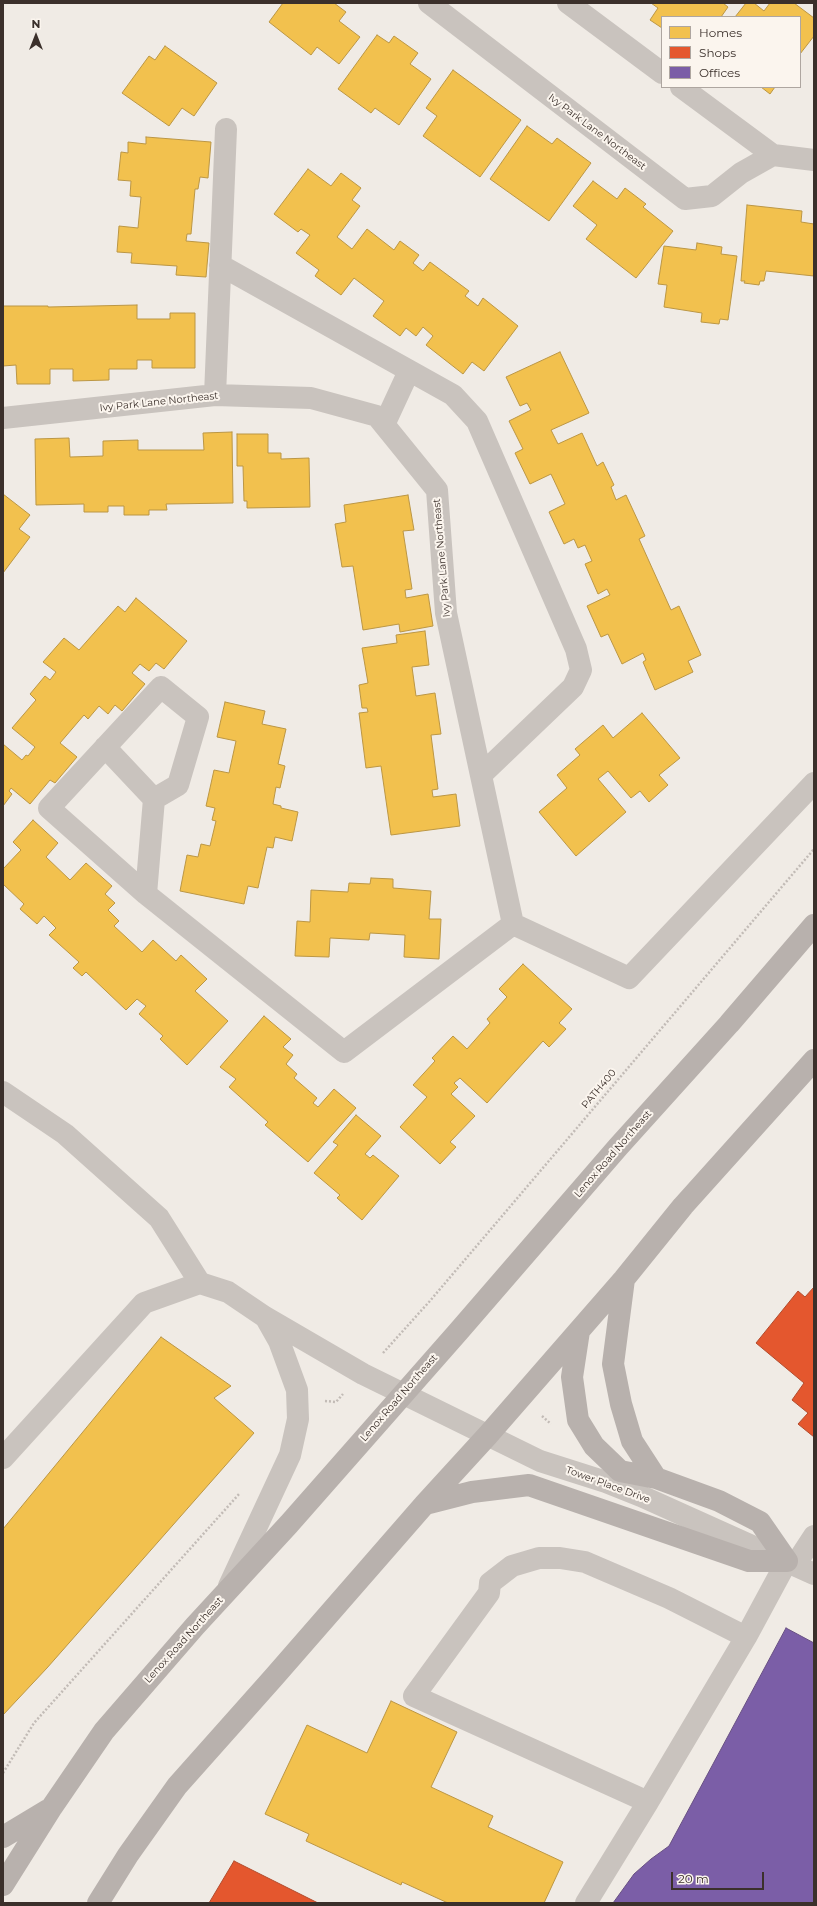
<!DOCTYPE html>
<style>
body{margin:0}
#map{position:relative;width:817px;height:1906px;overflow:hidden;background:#f0ebe5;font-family:Montserrat,sans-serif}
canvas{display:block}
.frame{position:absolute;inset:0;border:4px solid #3b302b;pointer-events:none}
.legend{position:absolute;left:661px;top:16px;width:140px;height:72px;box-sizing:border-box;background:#fbf5ee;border:1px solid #aea6a0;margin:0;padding:5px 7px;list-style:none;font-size:12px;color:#3b302b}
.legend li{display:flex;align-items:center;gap:8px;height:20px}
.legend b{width:20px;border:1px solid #aea6a0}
.north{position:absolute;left:16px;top:16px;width:40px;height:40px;-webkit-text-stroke:3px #fbf5ee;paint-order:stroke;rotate:0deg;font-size:11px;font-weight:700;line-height:16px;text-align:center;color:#3b302b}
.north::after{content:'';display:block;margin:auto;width:14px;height:18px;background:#3b302b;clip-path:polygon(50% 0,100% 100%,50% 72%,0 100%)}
.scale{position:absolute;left:671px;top:1872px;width:93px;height:18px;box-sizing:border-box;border:2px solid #3b302b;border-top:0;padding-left:5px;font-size:12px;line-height:14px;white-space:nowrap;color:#3b302b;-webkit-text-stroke:3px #fbf5ee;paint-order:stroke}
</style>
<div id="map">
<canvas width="817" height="1906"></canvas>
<div class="frame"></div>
<ul class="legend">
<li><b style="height:11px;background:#f2c14e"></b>Homes</li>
<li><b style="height:11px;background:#e4572e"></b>Shops</li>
<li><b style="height:11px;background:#7b5ea7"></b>Offices</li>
</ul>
<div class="north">N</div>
<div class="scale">20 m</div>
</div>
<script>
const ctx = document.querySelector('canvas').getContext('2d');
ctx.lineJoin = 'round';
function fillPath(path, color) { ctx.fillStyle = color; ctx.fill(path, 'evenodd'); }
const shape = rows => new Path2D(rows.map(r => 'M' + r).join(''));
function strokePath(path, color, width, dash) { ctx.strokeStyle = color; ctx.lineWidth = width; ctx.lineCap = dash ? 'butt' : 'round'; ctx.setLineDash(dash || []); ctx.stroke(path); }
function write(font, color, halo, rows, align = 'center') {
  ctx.font = font + ' Montserrat,sans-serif'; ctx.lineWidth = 4; ctx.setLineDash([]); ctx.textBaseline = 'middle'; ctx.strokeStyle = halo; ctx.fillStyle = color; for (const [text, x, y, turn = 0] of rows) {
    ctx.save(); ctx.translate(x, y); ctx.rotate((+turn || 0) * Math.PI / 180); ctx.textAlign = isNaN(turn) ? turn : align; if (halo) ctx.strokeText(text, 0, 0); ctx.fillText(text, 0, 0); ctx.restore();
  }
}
const homes = shape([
 [283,3,334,3,346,12,339,21,360,37,339,64,317,47,311,55,269,22,283,3],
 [651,3,723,3,728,7,721,17,662,17,662,28,650,20,658,8,651,3],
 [746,3,754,3,764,11,770,3,794,3,814,18,814,36,800,54,800,17,735,17,746,3],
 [377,35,389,43,394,36,418,53,410,64,431,79,399,125,375,108,371,113,338,89,377,35],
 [165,46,217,83,194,116,182,108,169,126,122,93,149,56,155,60,165,46],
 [453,70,521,120,480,177,423,136,437,116,426,108,453,70],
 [761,87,775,87,770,94,761,87],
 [527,126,552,144,557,138,591,163,549,221,490,179,527,126],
 [146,137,211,142,208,178,200,177,198,189,195,189,191,234,187,234,186,241,209,243,206,277,176,275,177,266,131,263,132,253,117,252,119,226,138,228,141,197,130,196,131,181,118,180,121,152,128,153,128,142,146,144,146,137],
 [308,169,331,186,341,173,361,188,352,200,360,206,337,237,352,249,367,229,394,250,400,241,419,255,413,263,423,271,430,262,469,291,465,296,478,306,483,298,518,326,484,371,472,362,463,374,426,345,433,336,423,327,416,336,406,328,400,336,373,316,384,301,354,278,341,295,315,276,319,270,296,253,310,235,301,229,298,232,274,214,308,169],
 [593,181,617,199,625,188,646,204,643,207,673,231,636,278,586,239,597,225,573,206,593,181],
 [747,205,802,211,801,222,814,224,814,276,766,271,764,281,760,281,759,285,744,283,745,281,741,281,747,205],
 [697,243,722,247,721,254,737,256,728,320,720,319,719,324,701,322,702,313,664,307,667,285,658,284,664,246,696,250,697,243],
 [137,305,137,319,170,319,170,313,195,313,195,368,152,368,152,360,137,360,137,369,109,369,109,380,73,381,73,369,50,369,50,384,17,384,16,365,3,366,3,306,48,306,48,307,137,305],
 [560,352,589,413,551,430,558,444,582,433,597,466,603,462,614,485,611,487,616,500,626,495,645,536,639,539,671,610,679,606,701,655,688,661,693,672,655,690,643,662,646,660,643,653,622,664,608,634,601,637,587,606,610,595,607,589,598,594,585,564,592,561,585,545,578,548,574,539,564,544,549,512,565,504,551,474,530,484,515,453,523,449,509,421,531,410,527,403,520,406,506,377,560,352],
 [232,432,233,503,166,504,167,510,149,510,149,515,124,515,124,506,108,506,108,512,84,512,84,504,36,505,35,439,69,438,70,457,103,456,103,441,138,440,138,450,204,450,203,433,232,432],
 [237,434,268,434,268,453,281,453,281,459,309,458,310,507,247,508,247,501,244,501,243,466,237,466,237,434],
 [3,494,30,515,19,529,30,537,3,573,3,494],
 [408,495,414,530,403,531,412,589,405,590,406,598,428,594,433,626,400,632,399,624,363,630,353,566,342,567,335,524,346,522,344,505,408,495],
 [136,598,187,641,164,669,156,663,149,671,140,664,132,673,145,684,122,711,115,705,108,714,99,706,88,719,84,715,60,743,77,757,55,783,50,780,30,804,11,788,9,791,12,794,3,806,3,744,22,760,26,755,28,756,35,747,12,728,36,700,30,694,45,676,50,680,56,672,43,662,64,638,79,650,118,606,125,612,136,598],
 [425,631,429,665,412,667,416,696,435,693,441,734,431,735,438,789,432,790,433,797,456,794,460,826,391,835,381,766,366,768,359,713,368,712,367,708,362,708,359,685,368,683,362,648,397,643,396,635,425,631],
 [225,702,265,711,262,724,286,729,278,764,285,766,280,788,276,787,273,804,281,806,281,808,298,812,292,841,275,837,273,848,267,847,258,888,248,886,244,904,180,891,187,855,198,857,201,844,210,846,216,821,212,820,215,808,206,806,214,770,229,773,236,741,217,737,225,702],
 [642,713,680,758,659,775,668,785,649,802,640,791,631,798,608,771,598,779,626,812,576,856,539,812,567,788,557,775,580,755,575,749,603,725,613,738,642,713],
 [33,820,58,843,46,857,70,880,86,863,112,886,105,894,115,903,108,910,119,921,114,926,142,952,153,940,176,961,181,955,207,979,195,991,228,1021,187,1065,160,1039,163,1036,139,1014,146,1006,137,999,126,1010,86,972,82,976,73,968,79,962,49,935,56,928,44,916,37,924,20,909,24,904,3,884,3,869,21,850,13,842,33,820],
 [371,878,393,879,393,888,431,891,429,919,441,919,439,959,404,957,405,935,370,933,369,940,330,938,329,957,295,956,297,921,310,922,311,890,348,892,349,883,370,884,371,878],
 [523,964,572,1009,559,1023,566,1029,549,1047,543,1041,487,1103,460,1078,454,1083,458,1087,451,1094,475,1116,450,1142,456,1147,440,1164,400,1127,427,1097,413,1085,435,1061,432,1058,453,1036,467,1049,490,1023,487,1019,507,997,499,989,523,964],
 [264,1016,291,1039,283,1047,293,1055,286,1064,297,1074,294,1078,317,1098,313,1103,318,1107,334,1089,356,1108,308,1162,265,1125,268,1122,229,1087,236,1079,220,1067,264,1016],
 [356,1115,381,1136,365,1154,370,1158,373,1155,399,1176,362,1220,337,1198,340,1195,314,1173,338,1145,333,1142,356,1115],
 [161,1337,231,1386,214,1398,254,1433,47,1668,3,1715,3,1529,161,1337],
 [391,1701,457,1732,431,1787,493,1816,488,1827,563,1862,544,1903,448,1903,402,1882,401,1885,306,1841,309,1834,265,1814,307,1725,367,1753,391,1701]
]);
fillPath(homes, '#f2c14e');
strokePath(homes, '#bb9644', 1);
const shops = shape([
 [814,1287,814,1437,798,1424,808,1413,792,1400,804,1383,756,1343,798,1291,805,1297,814,1287],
 [234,1861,318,1903,209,1903,234,1861]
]);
fillPath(shops, '#e4572e');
strokePath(shops, '#b14b2d', 1);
const offices = shape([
 [786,1628,814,1643,814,1903,613,1903,634,1874,651,1859,669,1846,786,1628]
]);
fillPath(offices, '#7b5ea7');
strokePath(offices, '#685082', 1);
strokePath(shape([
 [383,1353,429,1302,814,849],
 [325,1401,336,1402,343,1394],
 [542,1416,551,1424],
 [3,1773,34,1723,240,1493]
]), '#c2bbb6', 2.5, [2, 2]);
strokePath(shape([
 [429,3,685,199,712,196,741,173,773,155],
 [568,3,662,73],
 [681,87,773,155,814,160],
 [220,265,453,395,477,421,576,649,581,670,573,687,481,775],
 [215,395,226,129],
 [3,418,215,395,311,398,377,416,437,490,446,613,513,924],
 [384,425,409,371],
 [105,747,154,799],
 [146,894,154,799,178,785,198,717,161,687,49,808,146,894,344,1052,513,924,629,978,814,783],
 [3,1092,65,1134,159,1218,200,1283],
 [3,1458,144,1303,200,1283,228,1292,265,1317,363,1374,540,1461,606,1482,641,1496,814,1574],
 [795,1565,814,1536],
 [229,1586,290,1455,298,1419,297,1390,279,1341,266,1318],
 [746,1637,648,1802,414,1696,489,1593,490,1583,512,1566,539,1558,560,1558,585,1562,669,1598,746,1637,787,1561],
 [586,1903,648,1802]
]), '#c9c3be', 22);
strokePath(shape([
 [624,1279,613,1364,621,1404,632,1441,656,1478],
 [579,1331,572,1377,578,1420,594,1446,620,1471,656,1478,719,1501,760,1522,787,1561],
 [425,1504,472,1492,529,1485,749,1561,787,1561],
 [3,1837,48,1810],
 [3,1885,52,1807,104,1731,195,1626,289,1524,458,1332,618,1147,729,1024,814,925],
 [98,1903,128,1855,177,1786,274,1677,424,1505,488,1435,624,1279,683,1206,814,1060]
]), '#b8b1ad', 22);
write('10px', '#3b302b', '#fbf5ee', [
 ["Ivy Park Lane Northeast",597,132,37],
 ["Ivy Park Lane Northeast",159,402,-6],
 ["Ivy Park Lane Northeast",442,558,-95],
 ["PATH400",599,1089,-50],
 ["Lenox Road Northeast",613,1154,-49],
 ["Lenox Road Northeast",399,1398,-49],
 ["Tower Place Drive",608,1485,20],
 ["Lenox Road Northeast",184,1640,-48]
]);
</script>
